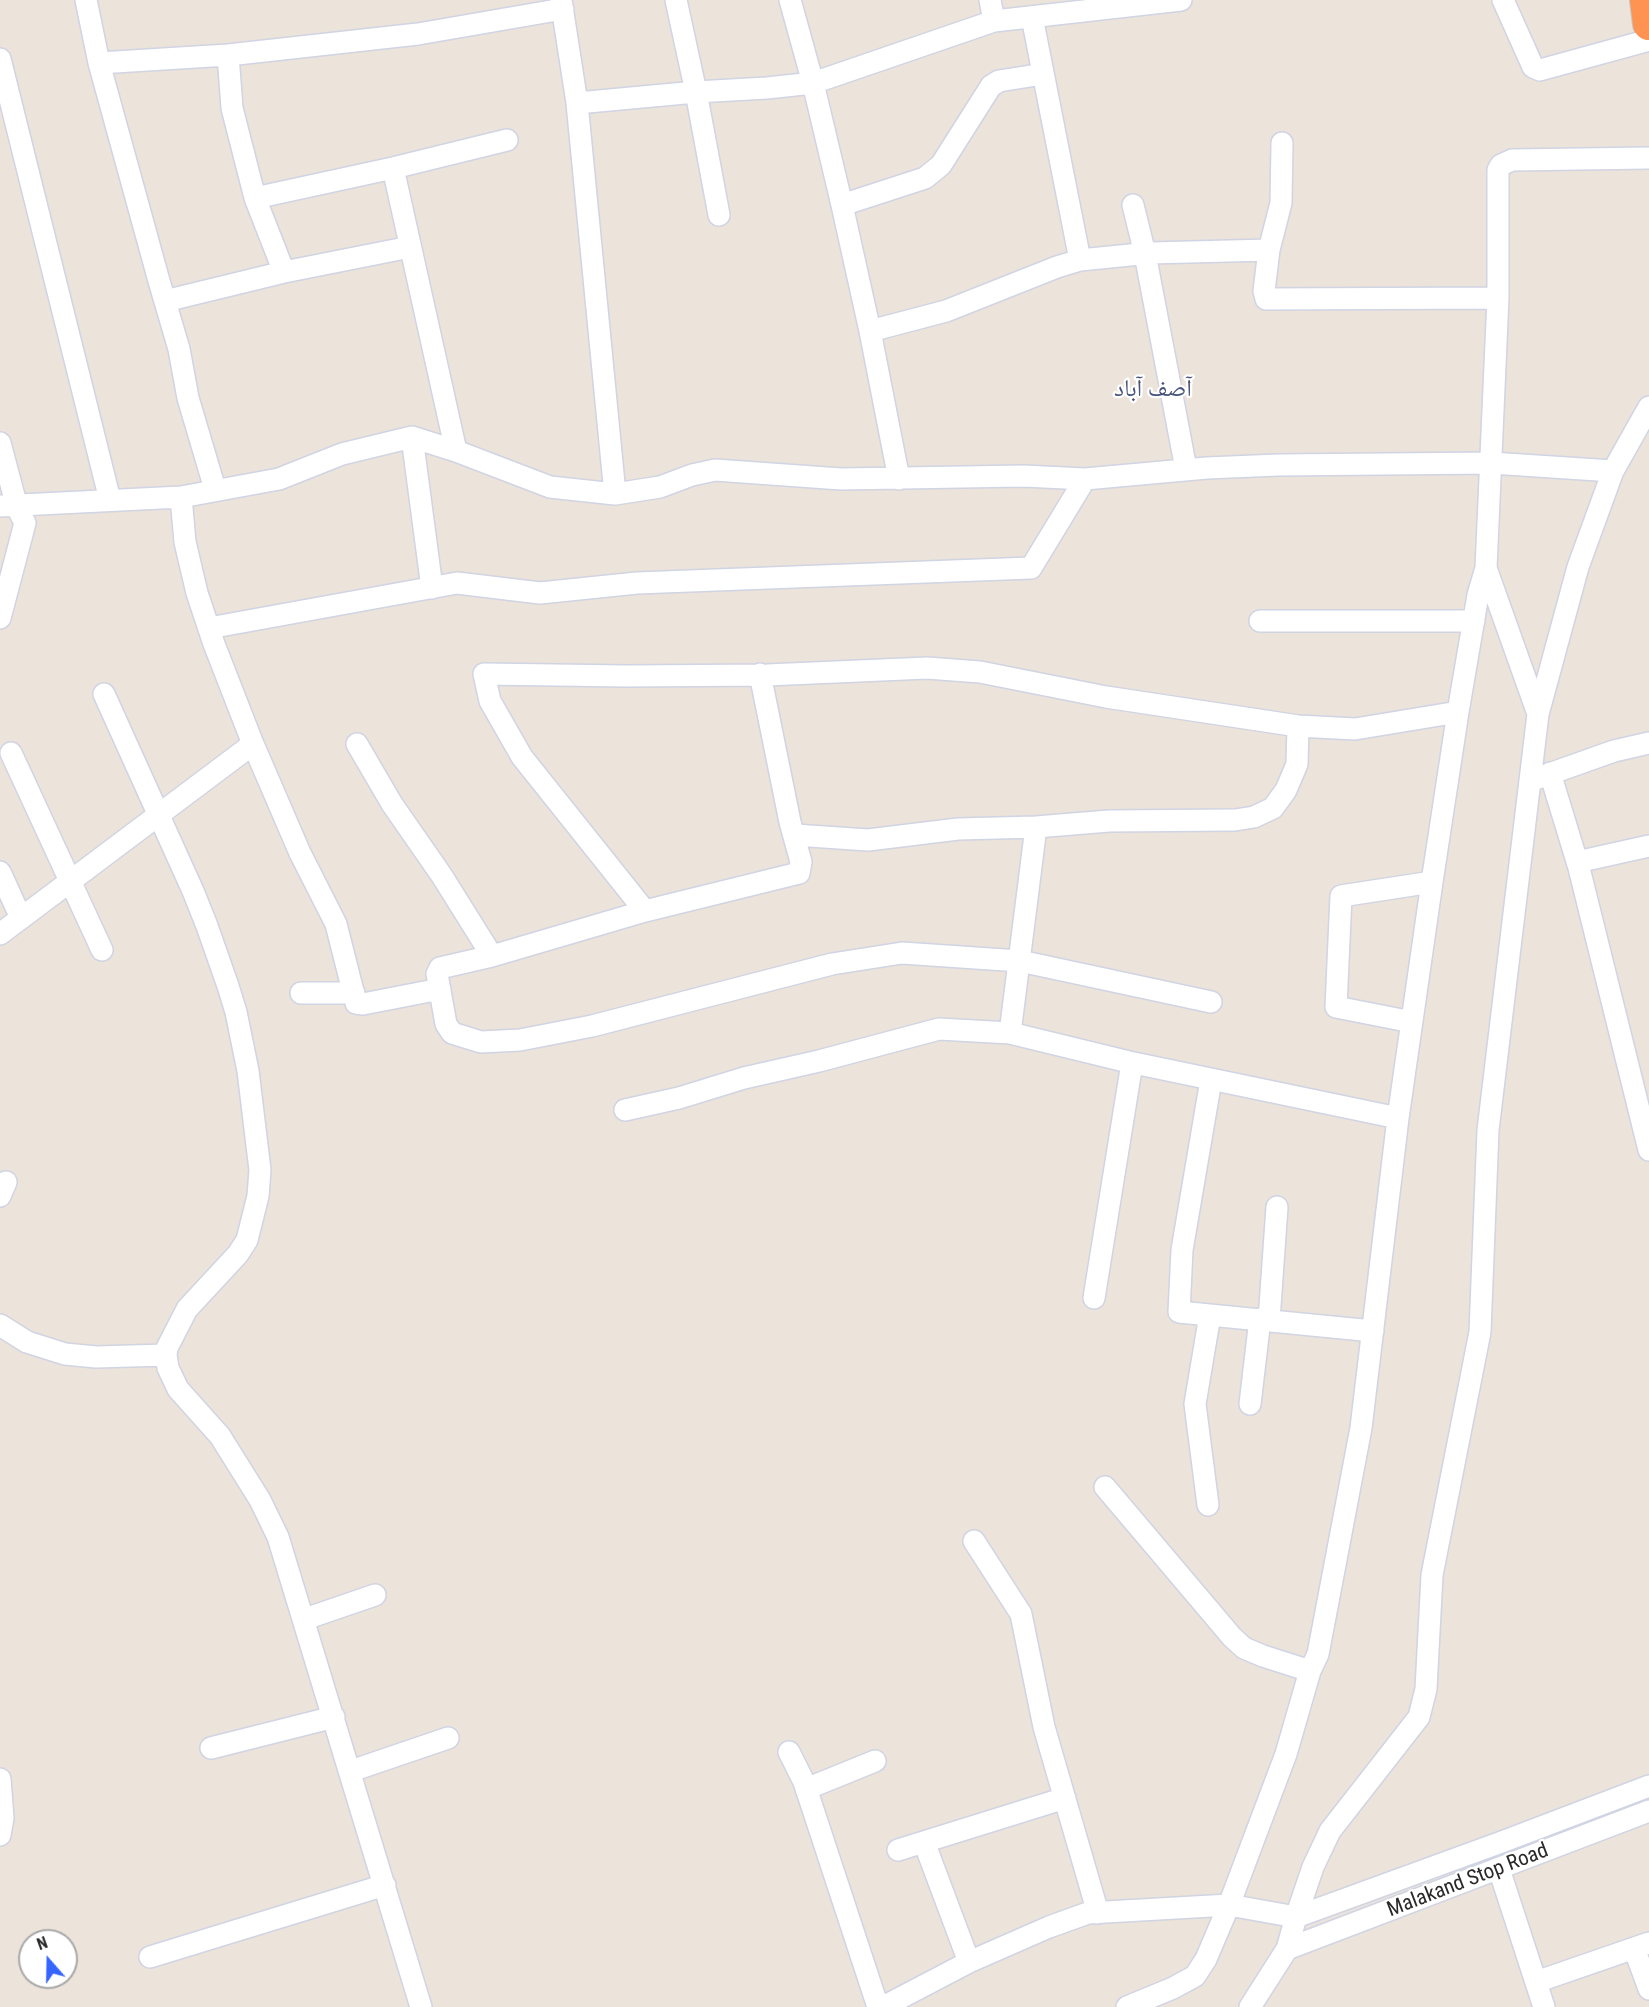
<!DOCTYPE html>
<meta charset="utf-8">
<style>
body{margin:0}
#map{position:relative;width:1649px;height:2007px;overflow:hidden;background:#ece3da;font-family:"Roboto Condensed",sans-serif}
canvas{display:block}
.north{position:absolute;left:18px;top:1929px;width:60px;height:60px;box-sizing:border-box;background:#fff;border:2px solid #a9a9a9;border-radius:50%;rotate:340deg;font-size:16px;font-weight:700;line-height:24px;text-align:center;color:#292929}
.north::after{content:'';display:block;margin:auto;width:21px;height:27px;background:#3565fe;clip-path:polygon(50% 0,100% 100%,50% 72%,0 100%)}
</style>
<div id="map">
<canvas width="1649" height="2007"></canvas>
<div class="north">N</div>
</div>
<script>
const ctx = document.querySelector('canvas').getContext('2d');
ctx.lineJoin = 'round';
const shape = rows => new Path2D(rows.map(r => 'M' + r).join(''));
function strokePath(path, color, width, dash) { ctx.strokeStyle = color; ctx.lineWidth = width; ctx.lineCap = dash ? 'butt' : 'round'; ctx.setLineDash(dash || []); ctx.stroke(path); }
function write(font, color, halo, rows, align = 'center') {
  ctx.font = font + ' "Roboto Condensed","Noto Naskh Arabic",sans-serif'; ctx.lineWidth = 4.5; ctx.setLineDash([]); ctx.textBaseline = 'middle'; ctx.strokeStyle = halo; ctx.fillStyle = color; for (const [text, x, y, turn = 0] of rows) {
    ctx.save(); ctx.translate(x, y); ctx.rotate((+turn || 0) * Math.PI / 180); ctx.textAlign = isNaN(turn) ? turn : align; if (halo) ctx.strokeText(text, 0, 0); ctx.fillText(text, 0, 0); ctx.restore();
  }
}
const minor = shape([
 [86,0,99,63,228,55],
 [561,0,577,103,696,92,719,215],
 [676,0,696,92,767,88,813,83,994,21,1181,0],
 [790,0,813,83,842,205,870,331,899,479],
 [990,0,994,21],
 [1503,0,1533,67,1540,70,1649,40],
 [1032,17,1080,260],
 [0,59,110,500],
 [99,63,159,281,179,349,188,398,215,489],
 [577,103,615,494],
 [1282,143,1281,203,1269,250,1264,291,1266,299,1498,298],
 [255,198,393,168],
 [842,205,925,178,941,165,991,86,999,81,1043,74],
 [1133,205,1145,254,1186,469],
 [284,272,255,198,232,108,228,55,418,34,563,9],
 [165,301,284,272,410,247],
 [870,331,946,311,1057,267,1080,260,1150,253,1269,250],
 [412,437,432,588],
 [0,443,17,507,25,523,0,618],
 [456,451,393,168,507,140],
 [181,497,185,542,197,593,214,644,253,744,300,853,336,924,356,1003,363,1004,440,989],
 [0,506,181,497,279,479,342,454,412,437,456,451,550,487,615,494,660,487,692,475,715,470,841,479,1024,476,1085,479,1207,468,1278,465,1491,463,1613,471],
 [1260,621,1474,621],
 [209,628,457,583,540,593,637,583,1031,568,1085,479],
 [104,694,193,891,207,926,228,986,236,1012,248,1071,260,1170,258,1196,247,1240,238,1254,187,1309,167,1348,166,1355,168,1368,178,1389,220,1436,260,1500,278,1537,421,2007],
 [1538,714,1486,568,1498,298,1498,170,1501,165,1512,160,1649,158],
 [357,744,392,804,442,876,492,956,645,911,522,757,490,701,484,674,627,676,767,675,927,668,980,672,1106,697,1298,726,1355,729,1458,712],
 [11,753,102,950],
 [1550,773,1579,868,1649,1150],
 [1538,778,1614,751,1649,743],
 [795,835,868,840,958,829,1036,827,1109,821,1235,820,1254,817,1273,808,1286,790,1297,764,1298,726],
 [1577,862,1649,846],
 [0,872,21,918],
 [645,911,799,873,801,862,790,822,760,674],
 [0,934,253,744],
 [492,956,440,968,437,974,446,1024,452,1033,481,1042,520,1040,592,1026,832,964,902,953,1020,961,1211,1002],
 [301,993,354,993],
 [1412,1022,1336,1007,1341,896,1432,882],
 [1010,1033,1036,827],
 [1211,1080,1182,1250,1179,1312,1373,1331],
 [625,1110,679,1098,744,1078,819,1061,939,1029,1010,1033,1129,1062,1398,1118],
 [0,1196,6,1182],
 [1094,1298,1132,1063],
 [1269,1320,1277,1207],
 [0,1325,27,1342,65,1354,96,1357,166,1355],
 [1250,1404,1260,1319],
 [1105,1487,1232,1637,1244,1648,1263,1656,1310,1671],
 [1208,1505,1195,1404,1210,1315],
 [974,1541,1021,1614,1044,1727,1098,1913],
 [305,1619,375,1595],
 [211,1748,334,1717],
 [789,1752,804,1782,878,2007],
 [351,1771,448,1738],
 [0,1779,3,1818,0,1835],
 [806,1789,875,1761],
 [924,1842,969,1962],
 [898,1850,1065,1798],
 [1499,1869,1544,2007],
 [1634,1948,1649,1989],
 [1287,1949,1649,1811],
 [150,1957,385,1885],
 [1536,1982,1649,1943],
 [883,2007,969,1962,1049,1927,1088,1913,1229,1905,1296,1917,1313,1867,1330,1831,1419,1717,1426,1689,1432,1575,1480,1332,1488,1130,1538,714,1578,567,1613,471,1649,407],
 [1127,2007,1173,1988,1195,1976,1206,1959,1229,1905,1286,1754,1310,1671,1318,1654,1361,1428,1398,1118,1432,882,1458,712,1478,595,1486,568],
 [1250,2007,1287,1949,1296,1917,1499,1843,1649,1786]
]);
const highway = shape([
 [1646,0,1649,24]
]);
strokePath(minor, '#d0d4e3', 24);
strokePath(highway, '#c3c3c3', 34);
strokePath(minor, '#fff', 21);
strokePath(highway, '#ff9452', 32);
write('21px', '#292929', '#fff', [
 ["Malakand Stop Road",1468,1881,-21]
]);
write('24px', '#48547b', '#fff', [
 ["آصف آباد",1153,390]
]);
</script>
